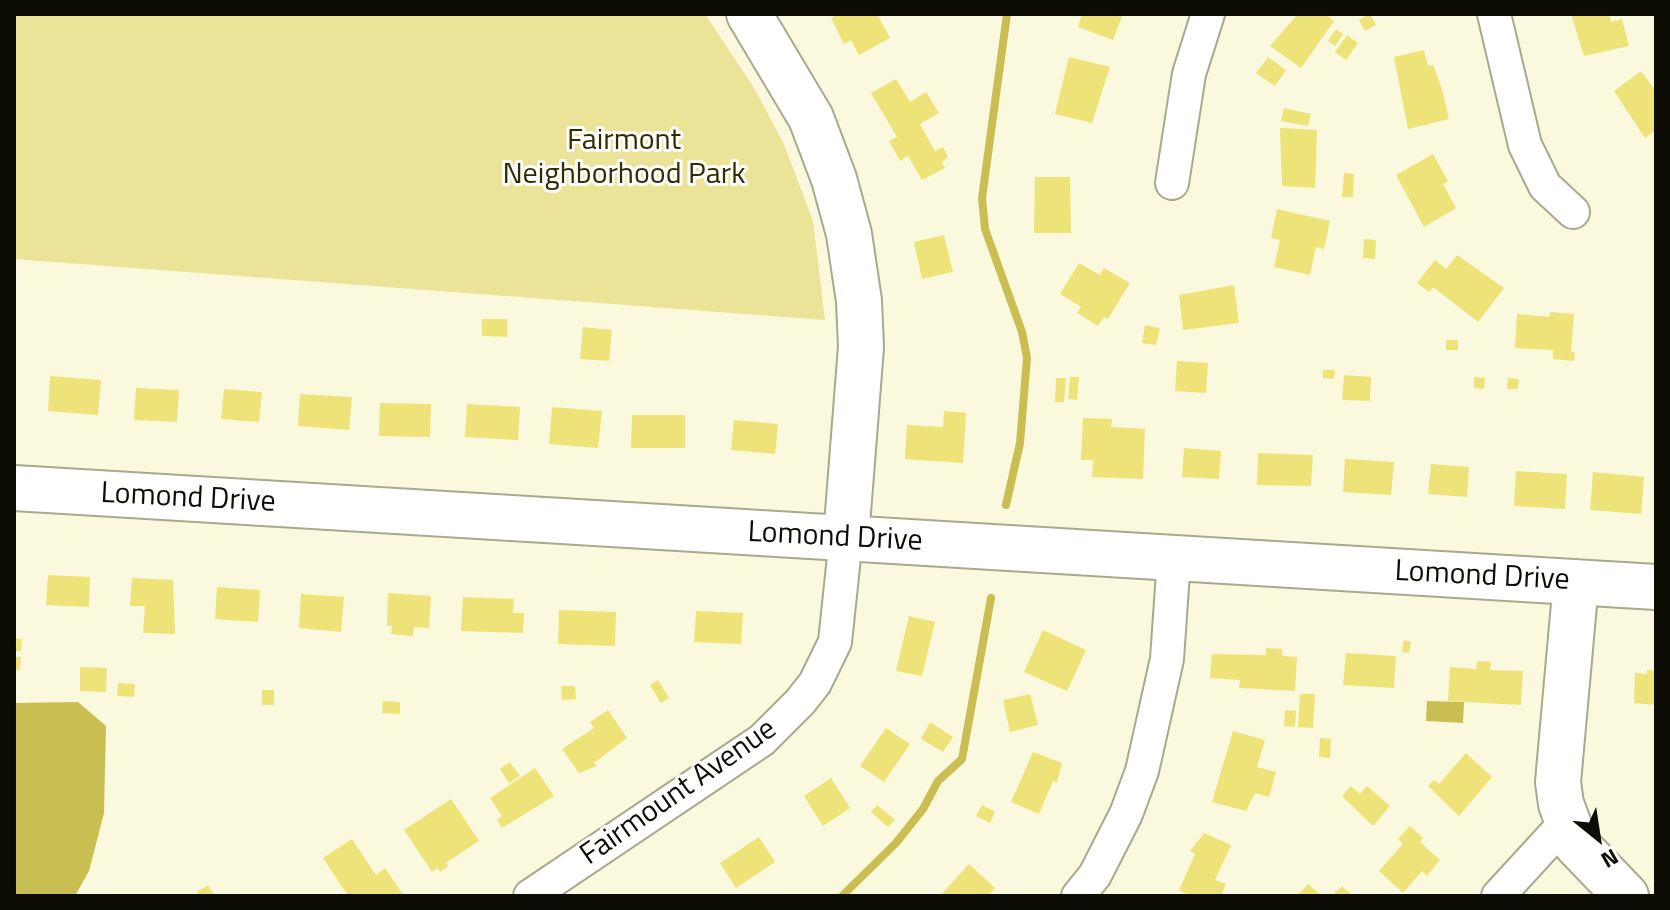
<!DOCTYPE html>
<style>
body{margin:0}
#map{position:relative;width:1670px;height:910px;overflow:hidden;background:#fbf9dd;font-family:"Titillium Web",sans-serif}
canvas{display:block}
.frame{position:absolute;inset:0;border:16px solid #0d0c05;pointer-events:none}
.north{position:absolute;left:1558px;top:798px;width:80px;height:80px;-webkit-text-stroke:6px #fff;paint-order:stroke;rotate:150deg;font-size:22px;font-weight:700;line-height:32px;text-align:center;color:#0d0c05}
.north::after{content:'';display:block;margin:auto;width:28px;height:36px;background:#0d0c05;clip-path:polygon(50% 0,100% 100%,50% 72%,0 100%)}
</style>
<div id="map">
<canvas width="1670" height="910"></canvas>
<div class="frame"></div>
<div class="north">N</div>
</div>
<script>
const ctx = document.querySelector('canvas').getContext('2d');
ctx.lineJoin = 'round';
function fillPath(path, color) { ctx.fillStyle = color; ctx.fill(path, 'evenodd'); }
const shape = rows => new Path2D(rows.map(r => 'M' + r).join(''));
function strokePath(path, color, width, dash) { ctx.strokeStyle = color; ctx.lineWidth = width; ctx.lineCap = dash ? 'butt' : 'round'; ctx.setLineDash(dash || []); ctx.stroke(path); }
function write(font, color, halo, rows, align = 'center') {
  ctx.font = font + ' "Titillium Web",sans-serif'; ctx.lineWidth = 6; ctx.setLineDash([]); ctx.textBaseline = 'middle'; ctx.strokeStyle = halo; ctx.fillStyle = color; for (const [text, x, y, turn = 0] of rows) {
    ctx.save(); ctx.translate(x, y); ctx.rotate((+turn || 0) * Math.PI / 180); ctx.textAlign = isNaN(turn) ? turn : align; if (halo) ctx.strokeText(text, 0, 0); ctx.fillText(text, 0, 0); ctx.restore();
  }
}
fillPath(shape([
 [14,14,705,14,754,88,784,144,813,221,825,320,14,259]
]), '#ebe397');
fillPath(shape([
 [78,702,106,726,104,813,89,871,75,896,14,896,14,703]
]), '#c9be51');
fillPath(shape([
 [1427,701,1464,702,1463,723,1426,721]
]), '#cabe52');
strokePath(shape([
 [1006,505,1020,443,1027,358,1022,332,985,229,982,198,1007,14],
 [842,896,896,843,923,809,938,781,962,759,991,598]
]), '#cabe52', 8);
fillPath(shape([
 [838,14,877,14,890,38,859,55,851,40,844,44,831,18],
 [1082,14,1123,14,1113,40,1078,27],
 [1298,14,1325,14,1334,21,1301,68,1270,46],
 [1370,14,1376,25,1365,31,1359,20],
 [1571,14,1609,14,1611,22,1622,19,1629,46,1584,56],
 [1336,29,1343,34,1335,46,1328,41],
 [1347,35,1358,43,1346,60,1335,52],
 [1424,50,1428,66,1433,65,1442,89,1449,119,1408,129,1394,57],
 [1069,57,1110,67,1092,123,1055,114],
 [1268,57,1286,70,1275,86,1256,73],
 [1641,71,1656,91,1656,130,1645,138,1614,91],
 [896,79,910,102,926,92,939,113,920,124,935,151,943,147,948,157,942,162,945,168,922,180,908,156,900,161,889,141,897,137,871,93],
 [1284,108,1311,114,1308,126,1281,121],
 [1280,128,1317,130,1315,188,1282,186],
 [1433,154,1448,181,1443,184,1456,208,1424,227,1396,175],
 [1344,173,1354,174,1353,197,1342,197],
 [1035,177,1070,177,1071,233,1034,233],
 [1277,209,1330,221,1324,249,1316,247,1310,275,1274,267,1280,240,1271,238],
 [944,235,953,272,922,279,914,242],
 [1364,239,1376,240,1375,259,1363,258],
 [1457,255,1504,288,1478,322,1433,287,1429,292,1417,283,1435,260,1446,269],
 [1079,263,1100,275,1104,268,1130,283,1108,319,1104,317,1098,326,1077,313,1081,307,1060,294],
 [1234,285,1239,323,1183,330,1179,295],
 [1550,312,1574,314,1571,352,1575,352,1574,361,1553,359,1553,350,1515,348,1517,314,1549,317],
 [482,319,507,319,507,337,482,336],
 [1145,325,1160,328,1156,345,1142,343],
 [583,327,612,330,609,361,580,359],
 [1446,340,1458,340,1458,350,1446,350],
 [1177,361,1208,363,1206,393,1175,391],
 [1323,370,1335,370,1334,379,1323,378],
 [1344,375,1371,377,1370,401,1342,400],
 [50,376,101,380,98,415,48,411],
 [1070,377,1079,377,1077,400,1068,399],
 [1474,377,1485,378,1484,389,1474,388],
 [1056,378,1066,378,1064,402,1055,402],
 [1508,378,1519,379,1518,389,1507,389],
 [136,388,179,390,177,422,134,420],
 [224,389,262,392,259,422,221,419],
 [300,394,352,397,349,430,298,426],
 [380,403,431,404,430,437,379,436],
 [467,404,520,407,518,440,465,437],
 [552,407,602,411,598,448,549,444],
 [944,411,966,413,963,463,905,459,907,425,943,427],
 [632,415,685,415,685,448,631,448],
 [1083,418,1112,419,1111,427,1145,429,1143,479,1092,477,1093,460,1081,460],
 [734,420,778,424,775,454,731,450],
 [1184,448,1221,451,1219,479,1182,477],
 [1258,453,1313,455,1311,486,1257,485],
 [1345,459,1394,462,1391,495,1343,492],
 [1431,464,1469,467,1467,497,1428,494],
 [1516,471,1567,474,1565,509,1514,506],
 [1593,472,1644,477,1641,514,1590,510],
 [48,575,90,577,89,607,46,605],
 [132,578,173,580,175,634,143,633,145,606,130,606],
 [217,587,260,590,258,622,215,619],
 [388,593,431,596,429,628,414,627,413,636,391,634,392,626,387,626],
 [301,594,344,597,341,632,299,628],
 [463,597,514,599,513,613,524,613,523,633,461,631],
 [559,610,616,612,615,646,558,644],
 [696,611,743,613,741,644,694,642],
 [909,616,935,622,922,676,896,671],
 [1043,630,1086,650,1067,691,1024,672],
 [14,638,22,639,21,651,14,651],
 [1404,640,1411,642,1409,653,1402,652],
 [1266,648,1282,649,1282,656,1297,657,1295,691,1239,688,1240,680,1210,678,1212,654,1266,655],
 [1346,653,1396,656,1394,688,1343,685],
 [14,657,21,657,20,670,14,670],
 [1477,661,1491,662,1490,670,1523,671,1521,705,1448,701,1450,667,1476,669],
 [80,667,107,668,106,692,80,691],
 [1647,670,1656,671,1656,705,1634,703,1635,673,1647,674],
 [658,680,669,698,661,703,650,685],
 [118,683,135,684,134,697,117,696],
 [561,686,575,686,576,699,562,700],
 [262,690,274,690,274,705,262,705],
 [1030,694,1038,725,1010,732,1003,700],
 [1300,694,1315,694,1313,728,1298,727],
 [383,701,400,702,400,714,382,713],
 [608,710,627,738,594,763,597,766,579,773,562,749,594,728,590,722],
 [1285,710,1296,711,1295,727,1284,726],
 [930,722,953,737,943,752,921,739],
 [886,728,910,744,884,782,860,766],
 [1233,731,1265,740,1257,767,1276,772,1269,797,1255,793,1246,811,1212,802],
 [1320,738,1331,739,1330,758,1319,757],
 [1033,752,1062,763,1057,783,1053,781,1039,814,1011,802],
 [1466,753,1492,777,1459,816,1428,786,1434,780,1439,784],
 [510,762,520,776,509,783,500,769],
 [535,768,554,796,502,828,497,820,502,816,490,798],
 [831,778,850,808,823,826,804,796],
 [1351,786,1360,794,1367,786,1390,806,1373,826,1342,796],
 [451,799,479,841,446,863,448,866,440,872,438,868,432,872,404,830],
 [877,805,895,820,888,827,871,812],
 [982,805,995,812,990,823,976,816],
 [1410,826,1423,838,1420,842,1440,860,1427,876,1422,871,1403,893,1379,871,1403,844,1398,839],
 [1204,833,1231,845,1215,880,1226,884,1221,896,1192,896,1179,890,1195,854,1190,851],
 [759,837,775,862,736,888,720,863],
 [352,839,376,875,385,868,404,896,347,894,323,858],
 [969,864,995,888,988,896,940,896],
 [1308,884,1320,894,1297,896],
 [208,885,215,896,200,896,197,892],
 [1342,886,1353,896,1332,896]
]), '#eee378');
const street = shape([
 [1494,14,1525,145,1545,186,1573,212],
 [1172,183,1189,74,1208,14],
 [530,896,762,740,800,702,815,683,835,642,846,538],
 [1078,896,1095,875,1126,814,1142,771,1167,659,1174,558],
 [1498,896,1566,822]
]);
const secondary = shape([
 [749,14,811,118,834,179,849,234,859,301,861,347,846,538],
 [14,488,1656,587],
 [1576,582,1558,782,1561,804,1576,844,1626,896]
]);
strokePath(street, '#aaa88e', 36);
strokePath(secondary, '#aaa88e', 48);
strokePath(street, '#fff', 32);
strokePath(secondary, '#fff', 44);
write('30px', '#312c00', '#fff', [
 ["Fairmont",624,142],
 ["Neighborhood Park",624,176]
]);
write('30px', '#0d0c05', '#fff', [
 ["Lomond Drive",188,499,3],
 ["Lomond Drive",835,538,3],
 ["Lomond Drive",1482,577,3],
 ["Fairmount Avenue",679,793,-35]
]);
</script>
